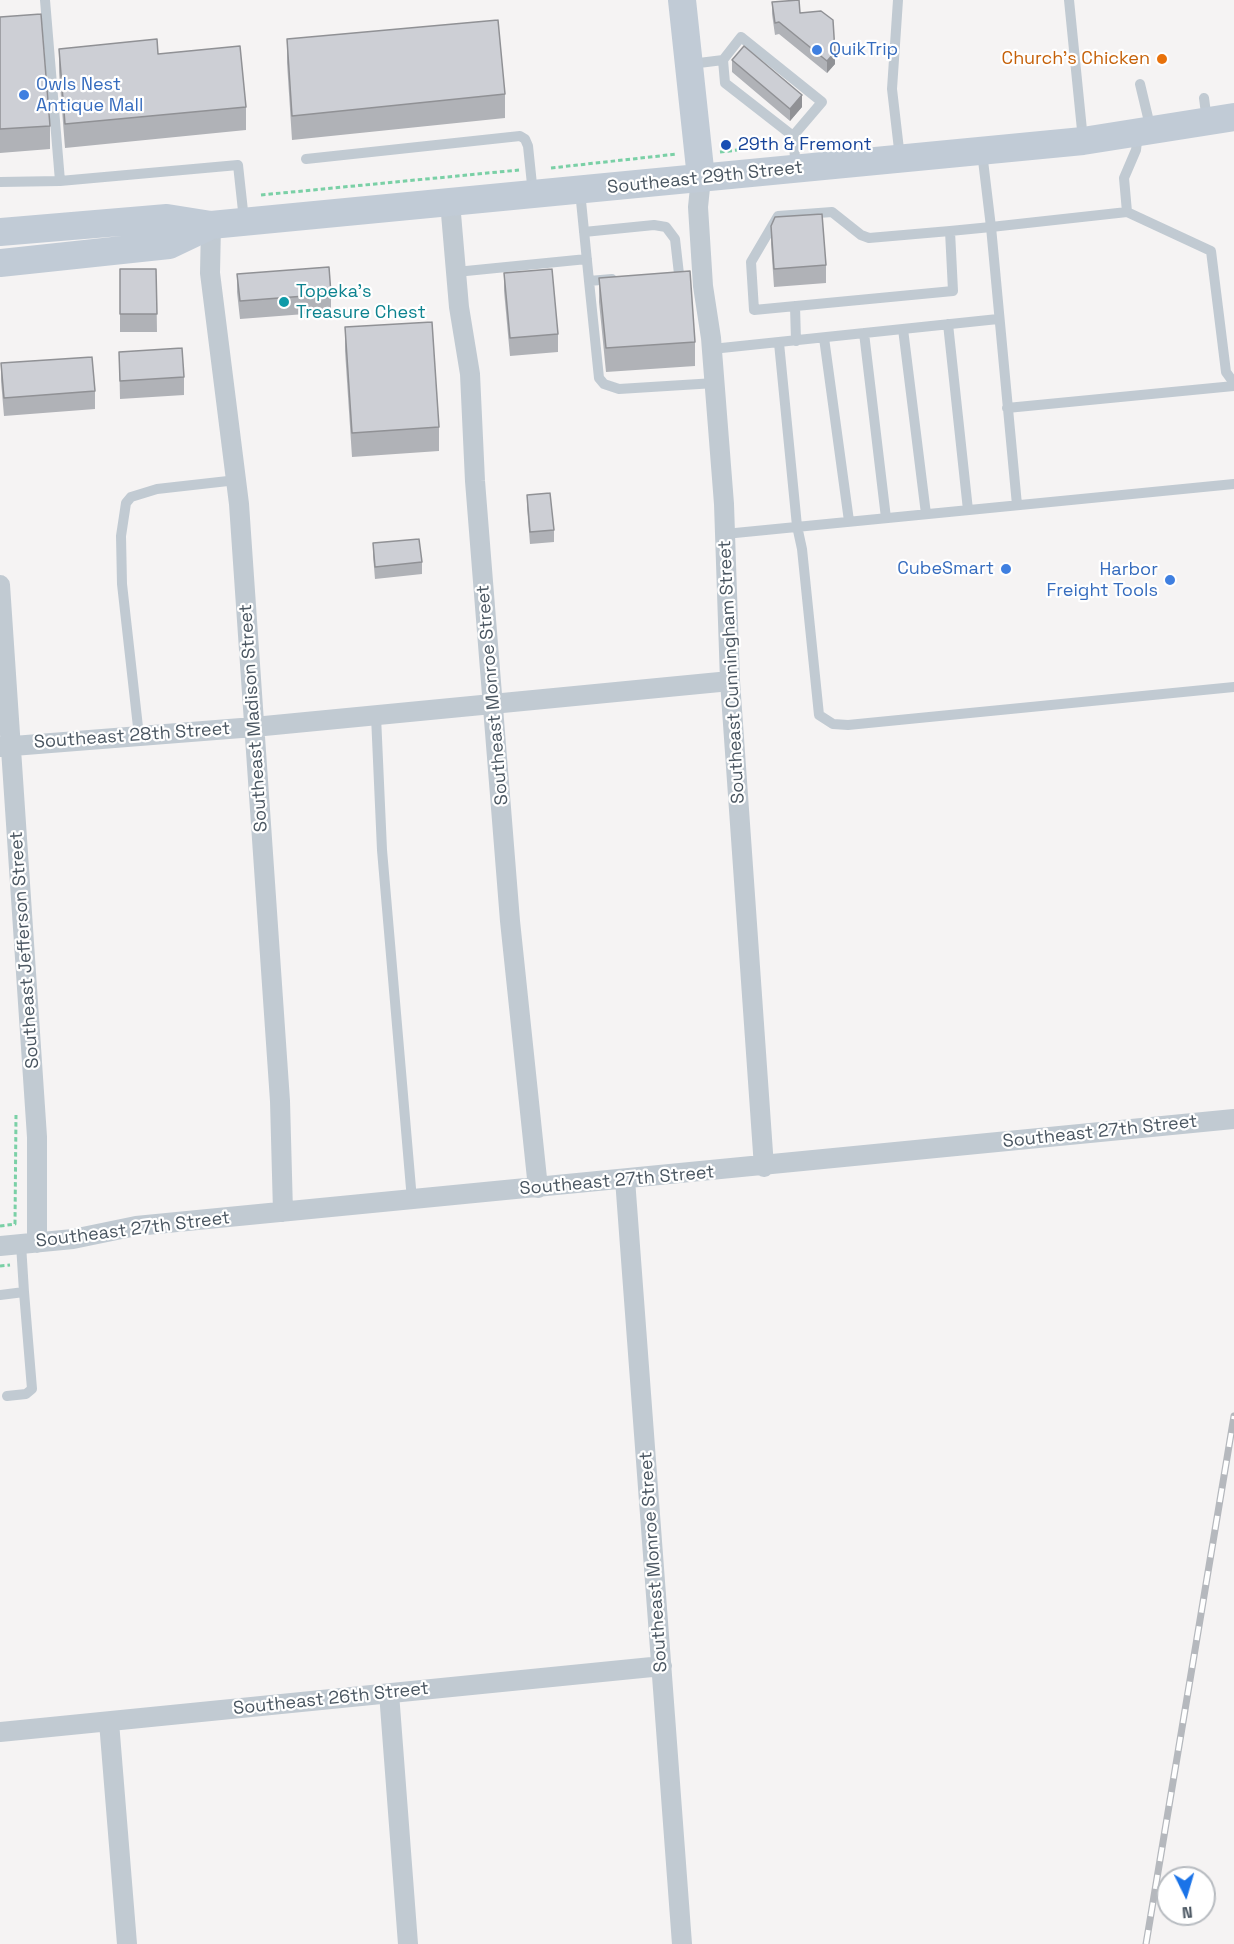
<!DOCTYPE html>
<style>
body{margin:0}
#map{position:relative;width:1234px;height:1944px;overflow:hidden;background:#f5f3f3;font-family:"Space Grotesk",sans-serif}
canvas{display:block}
.north{position:absolute;left:1156px;top:1866px;width:60px;height:60px;box-sizing:border-box;background:#fff;border:2px solid #b7bbc0;border-radius:50%;rotate:175deg;font-size:16px;font-weight:700;line-height:24px;text-align:center;color:#4a5661}
.north::after{content:'';display:block;margin:auto;width:21px;height:27px;background:#1a73e8;clip-path:polygon(50% 0,100% 100%,50% 72%,0 100%)}
</style>
<div id="map">
<canvas width="1234" height="1944"></canvas>
<div class="north">N</div>
</div>
<script>
const ctx = document.querySelector('canvas').getContext('2d');
ctx.lineJoin = 'round';
const shape = rows => new Path2D(rows.map(r => 'M' + r).join(''));
function strokePath(path, color, width, dash) { ctx.strokeStyle = color; ctx.lineWidth = width; ctx.lineCap = dash ? 'butt' : 'round'; ctx.setLineDash(dash || []); ctx.stroke(path); }
function fillPath(path, color) { ctx.fillStyle = color; ctx.fill(path, 'evenodd'); }
function write(font, color, halo, rows, align = 'center') {
  ctx.font = font + ' "Space Grotesk",sans-serif'; ctx.lineWidth = 4.5; ctx.setLineDash([]); ctx.textBaseline = 'middle'; ctx.strokeStyle = halo; ctx.fillStyle = color; for (const [text, x, y, turn = 0] of rows) {
    ctx.save(); ctx.translate(x, y); ctx.rotate((+turn || 0) * Math.PI / 180); ctx.textAlign = isNaN(turn) ? turn : align; if (halo) ctx.strokeText(text, 0, 0); ctx.fillText(text, 0, 0); ctx.restore();
  }
}
strokePath(shape([
 [720,152,755,148],
 [551,168,677,154],
 [261,195,519,170],
 [0,1226,15,1224,16,1115],
 [0,1266,10,1265]
]), '#7ad0a6', 3, [4.5, 3]);
strokePath(shape([
 [898,0,892,89,900,158],
 [1069,0,1083,140],
 [723,60,725,83,793,136],
 [691,64,723,60,741,37,822,102,793,136,796,168],
 [1140,84,1151,130],
 [1204,98,1207,121],
 [306,159,520,136,525,139,528,146,533,194],
 [60,181,238,165,244,220],
 [0,182,60,181,45,0],
 [580,191,589,281,612,279],
 [1127,212,1124,178,1136,150,1138,134],
 [950,231,953,291,754,310,751,262,778,216,832,212,861,235,869,238,950,231,991,227,982,152],
 [584,232,654,225,666,227,675,239,679,274],
 [456,272,587,259],
 [589,281,599,378,604,384,619,389,715,383],
 [795,306,796,341],
 [948,324,968,510],
 [903,329,926,514],
 [864,333,886,518],
 [824,338,849,521],
 [779,343,797,526,802,549,819,715,833,724,848,725,1234,687],
 [712,349,998,319],
 [1007,408,1234,386],
 [1017,505,991,227,1127,212,1211,251,1226,372,1234,383],
 [725,534,1234,484],
 [376,716,382,850,412,1200],
 [139,736,122,584,121,536,126,503,131,497,157,489,237,480],
 [0,1295,24,1292,21,1244],
 [7,1396,26,1394,32,1389,24,1292]
]), '#c1cad2', 10);
strokePath(shape([
 [701,178,698,207,703,286,711,338,724,504,730,681,764,1167],
 [450,202,459,307,470,374,475,481,510,921,538,1188],
 [211,225,210,273,239,504,280,1101,283,1212],
 [0,585,37,1137,37,1243],
 [0,747,254,727,730,681],
 [625,1179,682,1944],
 [0,1246,73,1239,136,1226,1234,1119],
 [389,1693,408,1944],
 [109,1722,127,1944],
 [0,1732,662,1666]
]), '#c1cad2', 20);
strokePath(shape([
 [682,0,701,178],
 [0,232,167,218,211,225,450,202,1083,141,1234,117],
 [0,263,169,245,211,225]
]), '#c1cbd6', 28);
const rail = shape([
 [1146,1944,1234,1416]
]);
strokePath(rail, '#b5b8bd', 7);
strokePath(rail, '#fff', 4.5, [14]);
fillPath(shape([
 [772,2,800,13,835,64,827,73,779,34,775,35,772,14],
 [0,17,50,126,50,149,0,153],
 [287,39,505,94,505,118,292,140,287,63],
 [59,49,158,54,246,107,246,130,65,148,59,72],
 [732,60,802,107,790,121,732,72],
 [771,226,826,265,826,283,774,287,771,244],
 [120,269,156,269,157,332,120,332],
 [504,273,558,334,558,352,510,356,504,291],
 [237,274,331,294,331,312,240,319,237,292],
 [599,278,695,342,695,366,606,372,599,302],
 [345,327,439,427,439,451,352,457,345,351],
 [119,352,184,377,184,395,120,399],
 [1,363,95,391,95,409,4,416,1,381],
 [527,495,554,530,554,542,530,544,527,507],
 [373,543,422,562,422,574,375,579,373,555]
]), '#b0b2b7');
fillPath(shape([
 [835,52,835,64,827,73,827,61],
 [802,95,802,107,790,121,790,109]
]), '#909195');
const building = shape([
 [799,0,800,13,821,11,833,20,835,52,827,61,779,22,775,23,772,2,799,0],
 [41,14,50,126,0,129,0,17,41,14],
 [498,20,505,94,292,116,287,39,498,20],
 [157,39,158,54,240,46,246,107,65,124,59,49,157,39],
 [744,46,802,95,790,109,732,60,744,46],
 [822,214,826,265,774,269,771,226,775,217,822,214],
 [329,267,331,294,240,301,237,274,329,267],
 [120,269,156,269,157,314,120,314,120,269],
 [552,269,558,334,510,338,504,273,552,269],
 [690,271,695,342,606,348,599,278,690,271],
 [432,322,439,427,352,433,345,327,432,322],
 [182,348,184,377,120,381,119,352,182,348],
 [92,357,95,391,4,398,1,363,92,357],
 [550,493,554,530,530,532,527,495,550,493],
 [419,539,422,562,375,567,373,543,419,539]
]);
fillPath(building, '#cdcfd5');
strokePath(building, '#909195', 1.5);
for (const [x, y, r, color] of [
 [817,50,6,"#3f7fe0"],
 [1162,59,6,"#e8710a"],
 [24,95,6,"#3f7fe0"],
 [726,145,6,"#1a4fb4"],
 [284,302,6,"#0f9aa8"],
 [1006,569,6,"#3f7fe0"],
 [1170,580,6,"#3f7fe0"]
]) { const dot = new Path2D(); dot.arc(x, y, r, 0, 2 * Math.PI); ctx.fillStyle = color; ctx.fill(dot); strokePath(dot, '#fff', 2); }
write('18px', '#366cbe', '#fff', [
 ["QuikTrip",829,50],
 ["Owls Nest",36,85],
 ["Antique Mall",36,106],
 ["CubeSmart",994,569,"right"],
 ["Harbor",1158,570,"right"],
 ["Freight Tools",1158,591,"right"]
], 'left');
write('18px', '#c56008', '#fff', [
 ["Church's Chicken",1150,59]
], 'right');
write('18px', '#164399', '#fff', [
 ["29th & Fremont",738,145]
], 'left');
write('18px', '#4a5661', '#fff', [
 ["Southeast 29th Street",705,178,-6],
 ["Southeast Cunningham Street",732,672,-93],
 ["Southeast Monroe Street",493,695,-95],
 ["Southeast Madison Street",254,718,-94],
 ["Southeast 28th Street",132,736,-4],
 ["Southeast Jefferson Street",25,950,-94],
 ["Southeast 27th Street",1100,1132,-6],
 ["Southeast 27th Street",617,1181,-5],
 ["Southeast 27th Street",133,1230,-7],
 ["Southeast Monroe Street",654,1562,-94],
 ["Southeast 26th Street",331,1699,-6]
]);
write('18px', '#0d838f', '#fff', [
 ["Topeka's",296,292],
 ["Treasure Chest",296,313]
], 'left');
</script>
